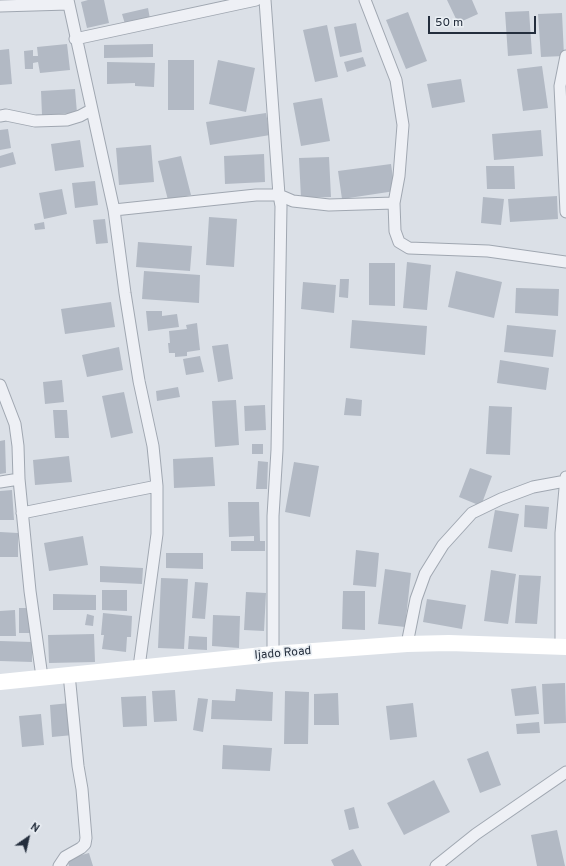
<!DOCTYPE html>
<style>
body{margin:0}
#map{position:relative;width:566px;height:866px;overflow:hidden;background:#dbe0e7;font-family:Overpass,sans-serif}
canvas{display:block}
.north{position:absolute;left:8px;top:818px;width:40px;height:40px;-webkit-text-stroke:3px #eaeff4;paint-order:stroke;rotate:34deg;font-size:11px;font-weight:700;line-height:16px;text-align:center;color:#242e3d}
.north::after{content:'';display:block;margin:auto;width:14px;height:18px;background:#242e3d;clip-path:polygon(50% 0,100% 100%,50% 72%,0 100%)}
.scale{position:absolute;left:428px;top:16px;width:108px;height:18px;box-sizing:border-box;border:2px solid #242e3d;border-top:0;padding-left:5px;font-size:12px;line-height:14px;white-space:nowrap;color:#242e3d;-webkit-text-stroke:3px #eaeff4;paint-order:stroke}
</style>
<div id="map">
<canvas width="566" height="866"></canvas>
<div class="north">N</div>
<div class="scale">50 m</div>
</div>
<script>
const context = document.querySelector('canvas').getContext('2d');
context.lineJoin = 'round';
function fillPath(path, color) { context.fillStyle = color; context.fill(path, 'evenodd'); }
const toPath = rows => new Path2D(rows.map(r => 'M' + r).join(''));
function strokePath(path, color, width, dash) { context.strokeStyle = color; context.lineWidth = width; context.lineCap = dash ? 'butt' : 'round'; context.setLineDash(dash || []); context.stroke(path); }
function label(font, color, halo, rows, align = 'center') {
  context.font = font + ' Overpass,sans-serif'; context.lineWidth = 3.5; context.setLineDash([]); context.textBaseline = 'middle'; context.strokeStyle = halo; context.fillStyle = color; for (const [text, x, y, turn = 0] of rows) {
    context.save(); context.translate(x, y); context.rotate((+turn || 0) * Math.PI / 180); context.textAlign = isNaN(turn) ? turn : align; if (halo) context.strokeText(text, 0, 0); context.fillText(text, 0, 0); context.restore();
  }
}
fillPath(toPath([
 [88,0,104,0,109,23,87,28,81,2],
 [447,0,472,0,478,14,458,23],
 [148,8,150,19,125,24,122,14],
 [529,11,532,54,508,56,505,12],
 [408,12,427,61,406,69,386,20],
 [562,13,564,56,541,57,538,14],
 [356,23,362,52,340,57,334,27],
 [327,25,338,77,315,82,303,30],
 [67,44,70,70,40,73,38,62,33,63,33,69,25,69,24,51,33,50,33,56,38,56,37,47],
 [153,44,153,57,104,58,104,45],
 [9,49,12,84,0,85,0,50],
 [363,57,366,66,347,72,344,62],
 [168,60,194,60,194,110,168,110],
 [218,60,255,68,246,112,209,104],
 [107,62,155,63,154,87,135,86,135,83,107,84],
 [542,66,548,108,523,111,517,69],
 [461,79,465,102,432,108,427,84],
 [75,89,77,113,42,115,41,91],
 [322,98,330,141,301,146,293,103],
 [266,113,270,135,210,145,206,122],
 [8,129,11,148,0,150,0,130],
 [541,130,543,156,494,160,492,134],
 [80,140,84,167,55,171,51,144],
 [151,145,154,182,119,185,116,148],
 [13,152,16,164,0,168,0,156],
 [264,154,265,182,225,184,224,156],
 [181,156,191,195,168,200,158,161],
 [329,157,331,197,301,198,299,158],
 [391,164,395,191,342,199,338,171],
 [486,166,514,166,515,189,487,189],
 [95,181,98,205,75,208,72,183],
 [62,189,67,214,44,219,39,193],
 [557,196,558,219,510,222,508,199],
 [483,197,504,199,501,225,481,223],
 [209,217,237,219,234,267,206,265],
 [105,219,108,243,96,244,93,220],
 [44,222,45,229,35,230,34,224],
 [138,242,192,246,190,271,136,267],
 [407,262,431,265,427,310,403,308],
 [369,263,395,263,395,306,369,305],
 [144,271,200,275,199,303,142,299],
 [456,271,502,282,494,318,448,307],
 [340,279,349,279,348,298,339,297],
 [303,282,336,285,334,313,301,309],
 [516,288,559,289,558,316,515,313],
 [111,302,115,327,65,334,61,309],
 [146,311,162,311,162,316,177,314,179,327,148,331],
 [352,320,427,326,425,355,350,348],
 [197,323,200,350,187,352,187,356,175,357,175,353,169,353,168,343,170,343,169,331,187,329,186,325],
 [507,325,556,330,553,357,504,352],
 [228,344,233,379,218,382,212,346],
 [119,347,123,370,87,377,82,355],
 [200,356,204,372,186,375,183,359],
 [500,360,549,368,546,390,497,383],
 [62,380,64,402,45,404,43,382],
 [178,387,180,397,157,401,156,391],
 [124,392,133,433,111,438,102,396],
 [346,398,362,400,361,416,344,415],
 [236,400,239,445,215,447,212,401],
 [265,405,266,430,245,431,244,406],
 [489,406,512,407,510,455,486,454],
 [53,410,67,410,69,438,55,438],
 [5,440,6,473,0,474,0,441],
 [252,444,263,444,263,454,252,454],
 [69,456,72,482,35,485,33,460],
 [213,457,215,486,174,488,173,459],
 [258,461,268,462,267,489,256,489],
 [294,462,319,466,310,517,285,512],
 [470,468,492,476,481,506,459,497],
 [12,490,14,520,0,520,0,491],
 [228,502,259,502,260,541,265,541,265,551,231,551,231,541,254,541,254,536,229,537],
 [525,505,549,507,547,529,524,527],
 [495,510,519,514,512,552,488,548],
 [0,532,18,533,18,557,0,557],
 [83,536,88,565,49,571,44,543],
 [356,550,379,553,376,587,353,585],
 [166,553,203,553,203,569,166,568],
 [100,566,143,568,142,584,100,582],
 [385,569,411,573,405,627,378,624],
 [491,570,516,574,508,624,484,621],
 [519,575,541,576,537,624,515,623],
 [161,578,188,579,184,649,158,648],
 [195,582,208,583,205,619,192,618],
 [102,590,127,590,127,611,102,610],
 [343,591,365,591,365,630,342,629],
 [246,592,266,593,264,631,244,630],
 [53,594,96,595,96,610,53,610],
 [427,599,466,605,462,629,423,622],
 [19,608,29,608,30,633,19,633],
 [15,610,16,636,0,636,0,611],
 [103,613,132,616,131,637,127,637,126,652,102,649,104,635,101,635],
 [87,614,94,616,93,626,85,625],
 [213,615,240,616,239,648,212,646],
 [94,634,95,662,49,663,48,635],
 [189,636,207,637,207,650,188,649],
 [0,641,32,642,32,662,0,661],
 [565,683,566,723,544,724,542,684],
 [536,686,539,714,515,716,511,689],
 [236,689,273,692,272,721,211,719,212,700,235,701],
 [175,690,177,721,154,722,152,691],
 [285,691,309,692,308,744,284,744],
 [338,693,339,725,314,725,314,694],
 [146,696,147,726,123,727,121,697],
 [198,698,208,699,203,732,193,730],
 [70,703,73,735,52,737,50,705],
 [413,703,417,737,390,740,386,706],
 [41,714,44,745,22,747,19,716],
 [539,722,540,733,517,734,516,724],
 [223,745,272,748,270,771,222,769],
 [488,751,501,785,480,793,467,759],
 [434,780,450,812,404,835,387,803],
 [354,807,359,828,349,830,344,810],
 [557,830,565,866,537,866,531,835],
 [353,849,362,866,334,866,331,860],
 [89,853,93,866,69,866,67,859]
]), '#b2b9c4');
const street = toPath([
 [68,0,114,210,125,293,139,381,153,446,157,486,157,534,139,667],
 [265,0,279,195,281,206,277,450,273,516,273,654],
 [365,0,396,80,403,125,399,176,394,203,395,231,399,242,409,248,488,251,566,262],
 [0,6,68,4],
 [75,39,256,0],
 [566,56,560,86,566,212],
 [0,116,6,115,35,121,67,120,80,116,91,110],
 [114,210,256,195,279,195,293,201,329,205,394,203],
 [0,385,15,424,18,446,19,479,30,591,42,677],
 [0,482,19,479],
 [22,513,157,486],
 [407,644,416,599,425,574,443,545,472,513,501,499,533,487,566,481],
 [561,647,561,533,566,477],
 [59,866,65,857,81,848,85,844,86,838,82,789,78,766,69,674],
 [436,866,476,834,566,772]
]);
strokePath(street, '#a0a7b1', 13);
strokePath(street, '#eef0f5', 11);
strokePath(toPath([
 [0,682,273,654,407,644,449,643,566,647]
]), '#fff', 16);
label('12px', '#242e3d', '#eaeff4', [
 ["Ijado Road",283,654,-5]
]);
</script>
